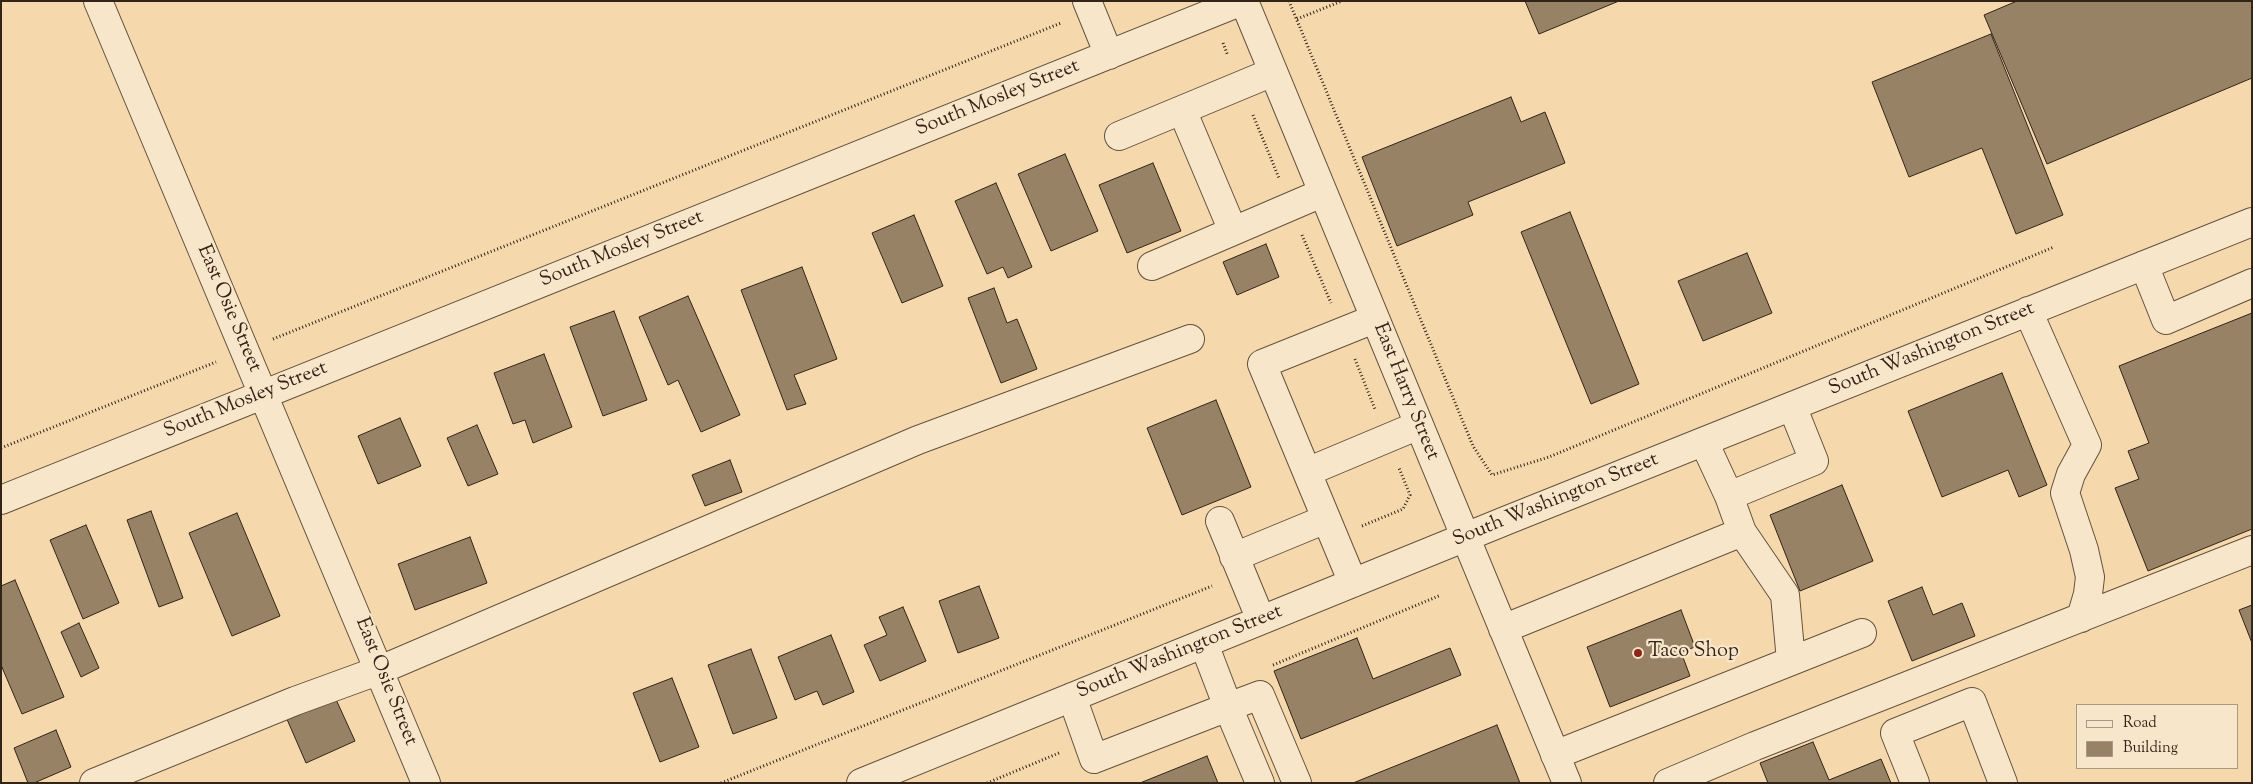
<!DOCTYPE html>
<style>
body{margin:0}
#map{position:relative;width:2253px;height:784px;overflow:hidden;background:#f5d9ad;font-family:"Sorts Mill Goudy",serif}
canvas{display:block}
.frame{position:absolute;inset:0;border:2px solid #332419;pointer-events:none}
.legend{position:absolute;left:2076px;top:704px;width:162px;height:65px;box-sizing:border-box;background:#f8e6ca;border:1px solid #a99883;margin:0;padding:6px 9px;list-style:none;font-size:15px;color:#332419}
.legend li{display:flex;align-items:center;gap:10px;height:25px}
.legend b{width:25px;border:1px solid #a99883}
</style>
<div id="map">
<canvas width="2253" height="784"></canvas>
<div class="frame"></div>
<ul class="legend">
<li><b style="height:6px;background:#f8e6ca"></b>Road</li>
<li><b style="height:14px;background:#988266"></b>Building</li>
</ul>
</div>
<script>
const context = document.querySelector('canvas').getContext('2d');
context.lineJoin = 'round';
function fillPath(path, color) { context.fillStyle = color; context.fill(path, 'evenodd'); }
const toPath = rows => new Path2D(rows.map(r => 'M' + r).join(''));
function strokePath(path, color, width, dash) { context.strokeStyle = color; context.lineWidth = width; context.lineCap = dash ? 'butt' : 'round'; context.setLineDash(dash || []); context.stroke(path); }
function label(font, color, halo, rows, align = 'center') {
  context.font = font + ' "Sorts Mill Goudy",serif'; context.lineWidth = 4.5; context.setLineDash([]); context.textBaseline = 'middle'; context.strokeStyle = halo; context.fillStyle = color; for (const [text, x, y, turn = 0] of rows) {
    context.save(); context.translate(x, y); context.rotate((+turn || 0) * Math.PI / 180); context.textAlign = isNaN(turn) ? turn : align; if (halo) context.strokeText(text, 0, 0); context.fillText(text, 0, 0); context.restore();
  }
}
const building = toPath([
 [1525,1,1619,1,1539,34,1525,1],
 [2017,1,2252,1,2252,78,2047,164,1984,15,2017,1],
 [1991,34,2063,215,2016,234,1982,148,1909,177,1872,82,1991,34],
 [1511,97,1521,122,1545,112,1565,163,1468,202,1473,215,1397,246,1362,157,1511,97],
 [1065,154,1098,231,1051,251,1018,174,1065,154],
 [1153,163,1181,231,1127,253,1099,185,1153,163],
 [996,183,1032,267,1008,278,1003,267,987,274,955,201,996,183],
 [1570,212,1639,384,1591,404,1521,232,1570,212],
 [914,215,943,286,902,303,872,233,914,215],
 [1266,244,1279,277,1237,295,1223,262,1266,244],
 [1747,253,1772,313,1703,341,1678,281,1747,253],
 [802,267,837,359,794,375,806,404,787,410,741,290,802,267],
 [994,288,1007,323,1017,319,1037,369,1001,383,968,298,994,288],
 [688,296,740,415,701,432,678,380,668,385,639,317,688,296],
 [614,311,647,400,603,416,570,327,614,311],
 [2252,313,2252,529,2148,571,2115,488,2139,479,2128,451,2149,443,2119,366,2252,313],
 [544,354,572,427,533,443,525,420,513,424,494,373,544,354],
 [2002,373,2047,485,2019,497,2008,470,1942,497,1908,411,2002,373],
 [1216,400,1251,487,1182,515,1147,428,1216,400],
 [400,418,421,466,378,484,358,436,400,418],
 [477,425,498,474,468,486,447,438,477,425],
 [730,460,742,492,705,506,692,475,730,460],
 [1842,485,1873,561,1800,591,1770,515,1842,485],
 [151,511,183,598,159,607,127,520,151,511],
 [237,513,280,616,232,636,189,533,237,513],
 [86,525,119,603,83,619,50,540,86,525],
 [470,537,487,583,415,610,398,564,470,537],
 [15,580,64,697,22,714,1,665,1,586,15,580],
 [979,586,999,638,958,653,939,601,979,586],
 [1922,587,1933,615,1962,603,1975,636,1912,661,1888,601,1922,587],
 [2252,605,2252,643,2239,610,2252,605],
 [903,607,926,661,880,681,864,645,887,635,879,617,903,607],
 [1681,610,1695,647,1681,652,1690,676,1610,707,1587,647,1681,610],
 [79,623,99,668,81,677,61,632,79,623],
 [831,635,854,692,823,705,817,691,795,700,778,657,831,635],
 [1357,638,1373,679,1450,648,1461,675,1301,739,1274,671,1357,638],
 [751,649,777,718,733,734,708,665,751,649],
 [672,678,699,747,660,762,633,693,672,678],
 [334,695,355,741,306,763,286,717,334,695],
 [1497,725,1520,783,1353,783,1497,725],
 [56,730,71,767,34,783,28,783,14,748,56,730],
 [1813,742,1829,780,1881,759,1891,783,1768,783,1760,763,1813,742],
 [1207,756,1218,783,1140,783,1207,756]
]);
fillPath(building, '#988266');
strokePath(building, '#332419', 1);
const minor = toPath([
 [98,1,426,783],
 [1087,1,1109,55],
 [1244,1,1567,783],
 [1182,110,1233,231],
 [1119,136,1273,72],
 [2144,265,2166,320,2252,283],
 [1152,266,1322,193],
 [2028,311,2087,445,2071,474,2065,493,2084,550,2090,577,2088,594,2081,618],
 [1704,442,1729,496,1814,461,1792,406],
 [1307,472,1419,425],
 [1,500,1242,1],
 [1220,521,1261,620],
 [1742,532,1785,595,1791,661],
 [1234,557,1326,519],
 [1353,583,1262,364,1374,319],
 [1503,629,1742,532,1729,496],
 [1204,644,1228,707,1260,695,1297,783],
 [1072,697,1094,759,1228,707,1260,783],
 [1555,755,1862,633],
 [94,783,295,701,380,670,918,440,1190,339],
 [861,783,1510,519,2252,222],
 [1668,783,1755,746,2252,550],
 [1915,783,1895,733,1972,702,2003,783]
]);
strokePath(minor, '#64513e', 30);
strokePath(toPath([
 [1289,1,1473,446,1492,475,1549,457,2054,247],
 [1297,19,1342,1],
 [1223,43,1228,56],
 [1253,115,1279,178],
 [1302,235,1331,303],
 [273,339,1061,23],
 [1355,359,1375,409],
 [1,448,216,362],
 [1362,526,1403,509,1410,495,1399,468],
 [1273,665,1441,595],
 [721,783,1212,586],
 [987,783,1059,753]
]), '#332419', 3, [1, 2.5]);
strokePath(minor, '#f8e6ca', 28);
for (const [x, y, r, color] of [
 [1638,653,5,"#8f2418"]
]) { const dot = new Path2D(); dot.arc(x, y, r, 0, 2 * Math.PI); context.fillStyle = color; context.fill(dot); strokePath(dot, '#f8e6ca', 2); }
label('20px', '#332419', '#f8e6ca', [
 ["South Mosley Street",998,99,-22],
 ["South Mosley Street",622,250,-22],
 ["East Osie Street",228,309,67],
 ["South Washington Street",1932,350,-22],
 ["East Harry Street",1405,392,68],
 ["South Mosley Street",246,401,-22],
 ["South Washington Street",1556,501,-22],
 ["South Washington Street",1180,653,-22],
 ["East Osie Street",385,682,68]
]);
label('20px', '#332419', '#f8e6ca', [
 ["Taco Shop",1648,653]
], 'left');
</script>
